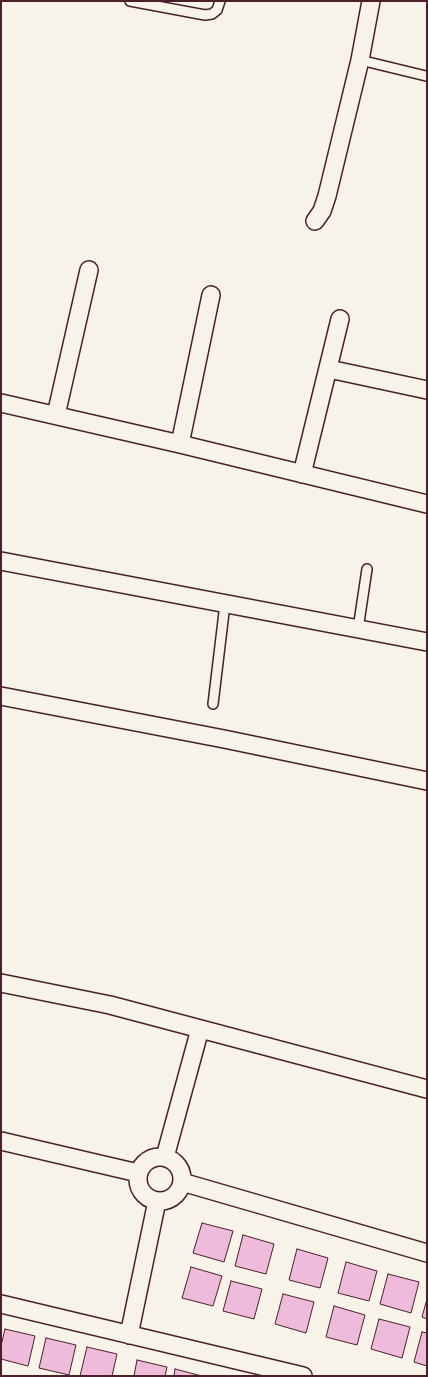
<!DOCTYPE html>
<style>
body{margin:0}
#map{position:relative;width:428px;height:1377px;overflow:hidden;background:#f7f3e8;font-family:Kalam,sans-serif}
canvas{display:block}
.frame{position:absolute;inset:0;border:2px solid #4a1f2b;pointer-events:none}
</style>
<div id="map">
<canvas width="428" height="1377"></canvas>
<div class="frame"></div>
</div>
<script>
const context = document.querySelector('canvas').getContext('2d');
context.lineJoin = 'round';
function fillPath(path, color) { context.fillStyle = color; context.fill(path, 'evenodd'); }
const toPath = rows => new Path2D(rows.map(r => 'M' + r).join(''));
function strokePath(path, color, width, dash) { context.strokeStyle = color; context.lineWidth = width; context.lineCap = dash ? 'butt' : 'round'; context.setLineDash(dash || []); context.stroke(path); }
const building = toPath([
 [202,1223,233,1231,224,1262,193,1253,202,1223],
 [243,1235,274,1244,266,1274,235,1266,243,1235],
 [297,1249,328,1258,320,1288,289,1280,297,1249],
 [346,1262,377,1271,369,1301,338,1293,346,1262],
 [191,1267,222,1276,213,1306,182,1298,191,1267],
 [388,1274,419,1282,411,1313,380,1304,388,1274],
 [231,1281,262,1289,254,1319,223,1311,231,1281],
 [283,1294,314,1302,306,1333,275,1324,283,1294],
 [427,1299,427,1319,422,1317,427,1299],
 [334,1306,365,1315,357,1345,326,1337,334,1306],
 [379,1319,410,1327,402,1358,371,1349,379,1319],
 [5,1329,35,1336,28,1366,1,1359,1,1346,5,1329],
 [422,1332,427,1333,427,1366,414,1362,422,1332],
 [46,1338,76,1345,69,1375,39,1368,46,1338],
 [87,1347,117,1354,112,1376,80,1376,87,1347],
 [137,1360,167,1367,165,1376,134,1376,137,1360],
 [175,1369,202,1376,174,1376,175,1369]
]);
fillPath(building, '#eebcda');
strokePath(building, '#4a1f2b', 1);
const lane = toPath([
 [130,1,205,15,212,14,217,10,220,1],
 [360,60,426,76],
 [358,629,367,569],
 [213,704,225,604]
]);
const street = toPath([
 [315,221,322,211,327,196,360,60,371,1],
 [329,369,427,390],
 [1,403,180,444,427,504],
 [56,415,89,270],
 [180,444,211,295],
 [302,474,340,319],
 [1,561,427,642],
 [1,696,224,739,427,781],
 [1,983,110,1005,427,1089],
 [1,1141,138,1173],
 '138 1179a22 22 0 1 1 44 0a22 22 0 1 1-44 0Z',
 [165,1157,200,1029],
 [182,1182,427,1253],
 [1,1304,303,1376],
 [129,1335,157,1201]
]);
strokePath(lane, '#4a1f2b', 12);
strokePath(street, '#4a1f2b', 20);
strokePath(lane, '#f7f3e8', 9);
strokePath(street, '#f7f3e8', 17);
</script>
